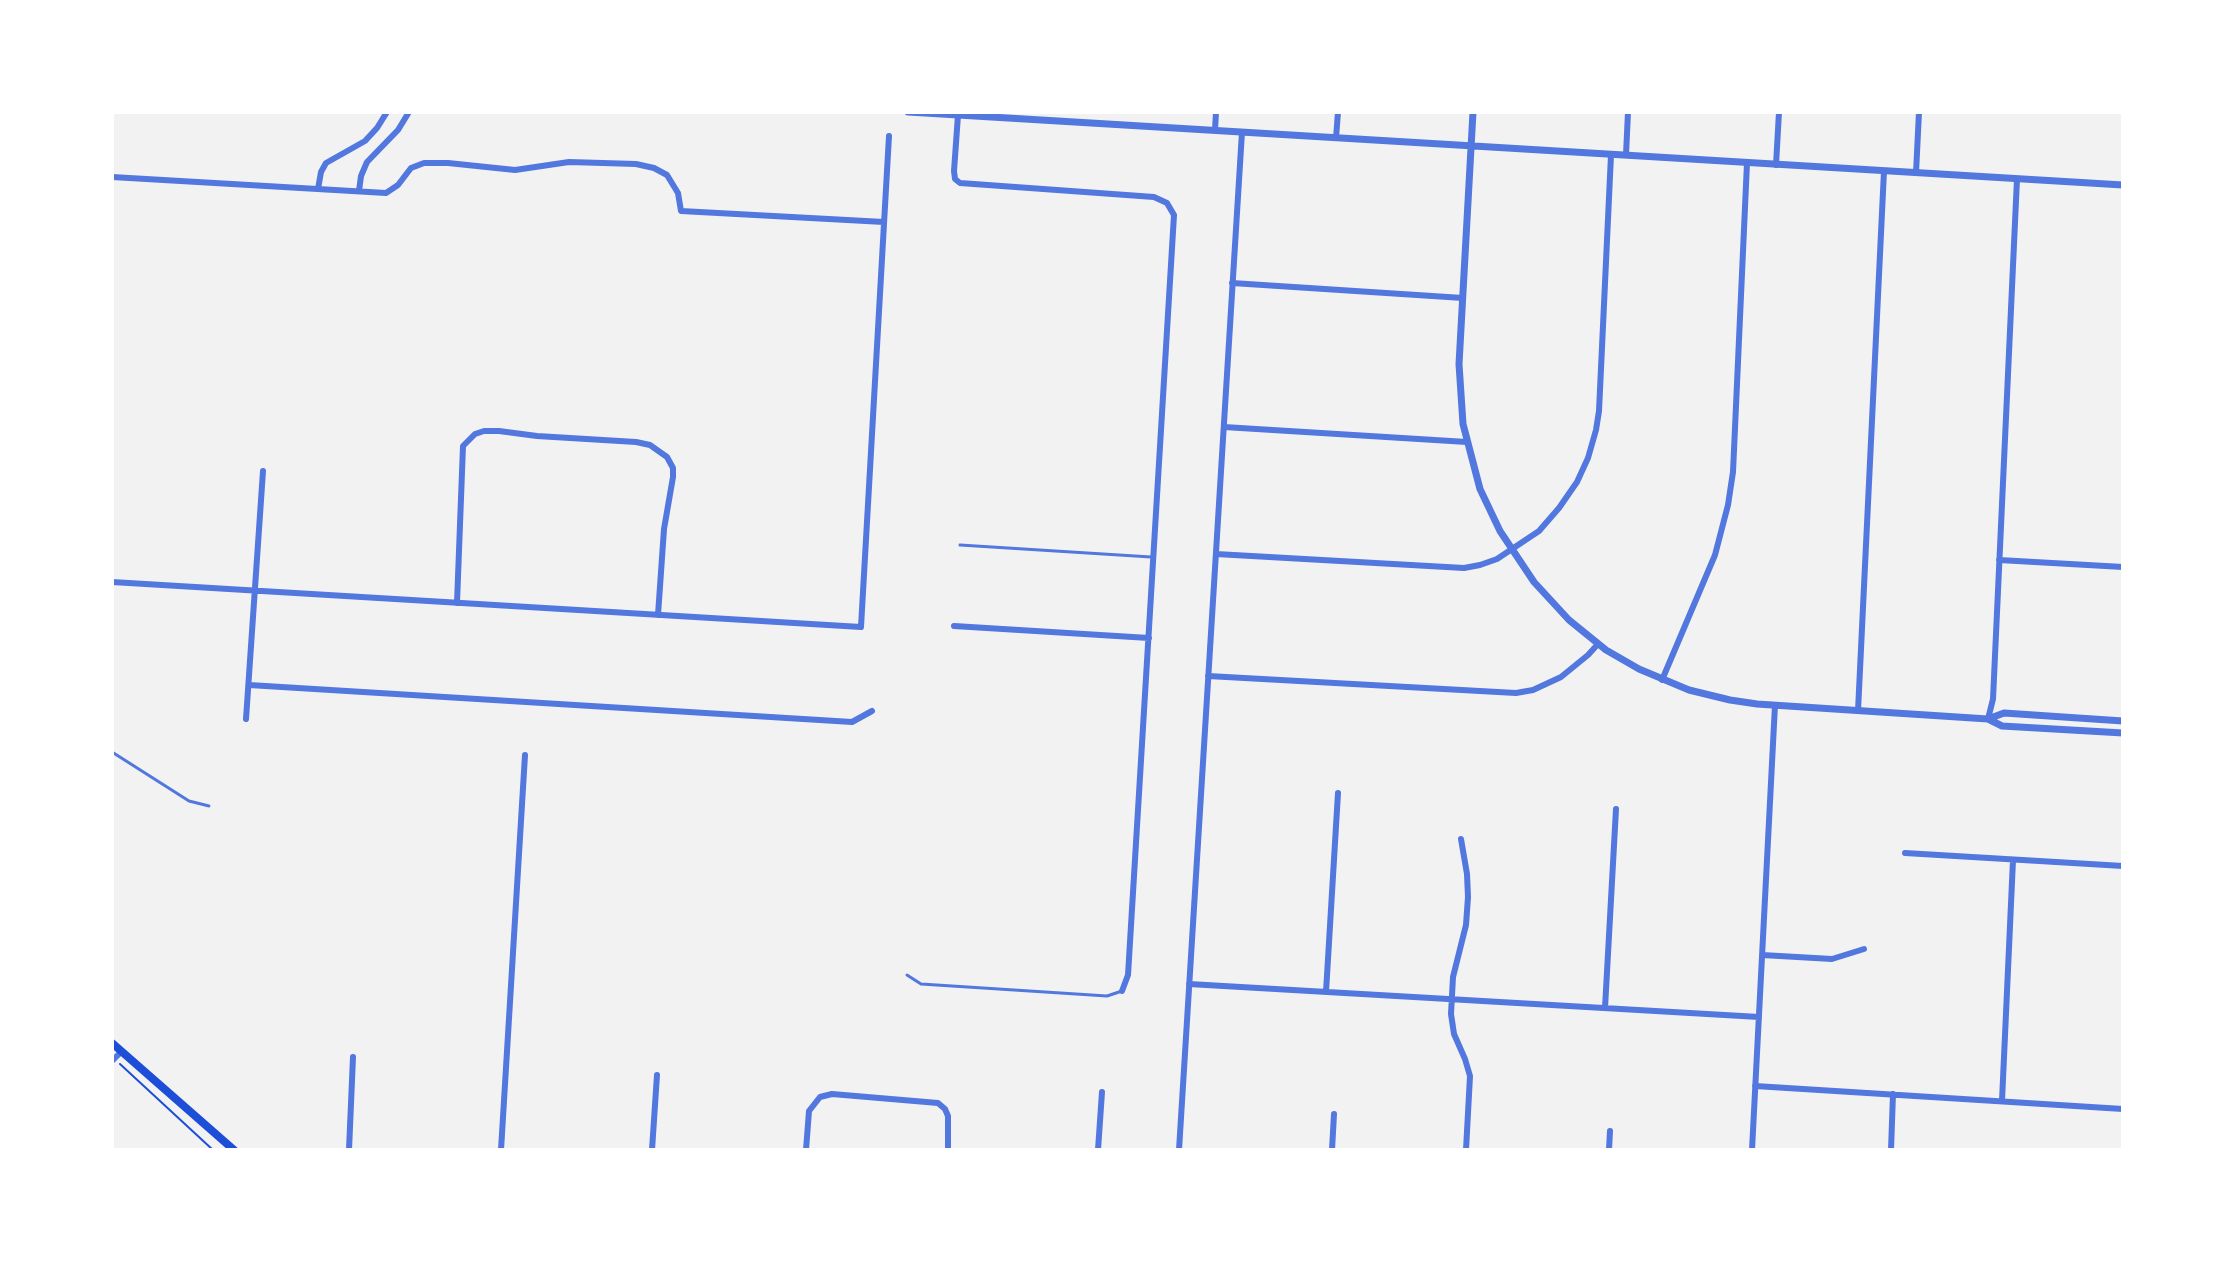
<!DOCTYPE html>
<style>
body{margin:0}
#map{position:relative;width:2235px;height:1262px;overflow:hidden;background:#f2f2f2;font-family:"Varela Round",sans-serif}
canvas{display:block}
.frame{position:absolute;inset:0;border:114px solid #fff;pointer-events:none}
</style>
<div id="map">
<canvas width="2235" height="1262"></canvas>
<div class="frame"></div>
</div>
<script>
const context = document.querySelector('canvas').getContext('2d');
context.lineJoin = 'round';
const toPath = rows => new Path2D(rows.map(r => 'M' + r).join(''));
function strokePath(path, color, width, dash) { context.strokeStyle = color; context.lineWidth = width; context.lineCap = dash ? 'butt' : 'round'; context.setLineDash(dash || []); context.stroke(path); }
strokePath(toPath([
 [120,1064,213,1150]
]), '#1d4ed8', 2);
strokePath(toPath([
 [960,545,1151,557],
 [112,752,189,801,209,806],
 [907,975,921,984,1107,996,1122,991]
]), '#5277de', 3);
strokePath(toPath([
 [958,115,954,171,955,179,960,183,1154,197,1167,203,1174,215,1128,975,1122,991],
 [1215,130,1216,112],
 [1336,138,1338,112],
 [1626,155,1628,112],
 [1776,165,1779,112],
 [1916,173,1919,112],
 [112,177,386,193,398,185,411,168,424,163,448,163,515,170,569,162,636,164,654,168,667,175,678,193,681,211,884,222],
 [318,189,321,172,326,163,365,141,377,128,387,112],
 [359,191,361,176,367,162,398,130,409,112],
 [1232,283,1463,298],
 [1224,427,1467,442],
 [1216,554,1464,568,1480,565,1497,559,1539,531,1559,508,1577,482,1588,458,1596,430,1599,411,1611,155],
 [1999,560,2123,567],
 [112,582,861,627,889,136],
 [457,603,463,446,475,434,484,431,499,431,537,436,636,442,650,445,667,457,673,468,673,477,664,529,658,615],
 [954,626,1149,638],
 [1208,676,1516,693,1533,690,1561,677,1588,655,1598,644],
 [1662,680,1715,555,1728,505,1733,472,1747,163],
 [249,685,852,722,872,711],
 [1858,711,1884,171],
 [246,719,263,471],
 [1988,719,1993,699,2017,179],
 [1461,839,1467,874,1468,897,1466,925,1453,977,1451,1014,1454,1034,1465,1059,1470,1076,1466,1150],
 [1905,853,2123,866],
 [1762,955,1832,959,1864,949],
 [1189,984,1759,1017],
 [1326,992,1338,793],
 [1605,1008,1616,809],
 [112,1061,122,1051],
 [1755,1086,2123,1109],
 [2002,1101,2013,860],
 [349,1150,353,1057],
 [501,1150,525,755],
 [652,1150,657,1075],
 [806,1150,809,1111,820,1097,832,1094,938,1103,945,1109,948,1116,948,1150],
 [1098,1150,1102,1092],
 [1179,1150,1242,132],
 [1332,1150,1334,1114],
 [1609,1150,1610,1131],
 [1752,1150,1775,705],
 [1891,1150,1893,1094]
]), '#5277de', 6);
strokePath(toPath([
 [908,112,2123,185],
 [1473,112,1459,364,1463,424,1480,489,1500,531,1534,582,1569,620,1606,650,1639,669,1689,690,1730,700,1757,704,1988,719,2004,713,2123,721],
 [1988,719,2002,726,2123,733]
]), '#5277de', 7);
strokePath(toPath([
 [112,1043,234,1150]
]), '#1d4ed8', 8);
</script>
